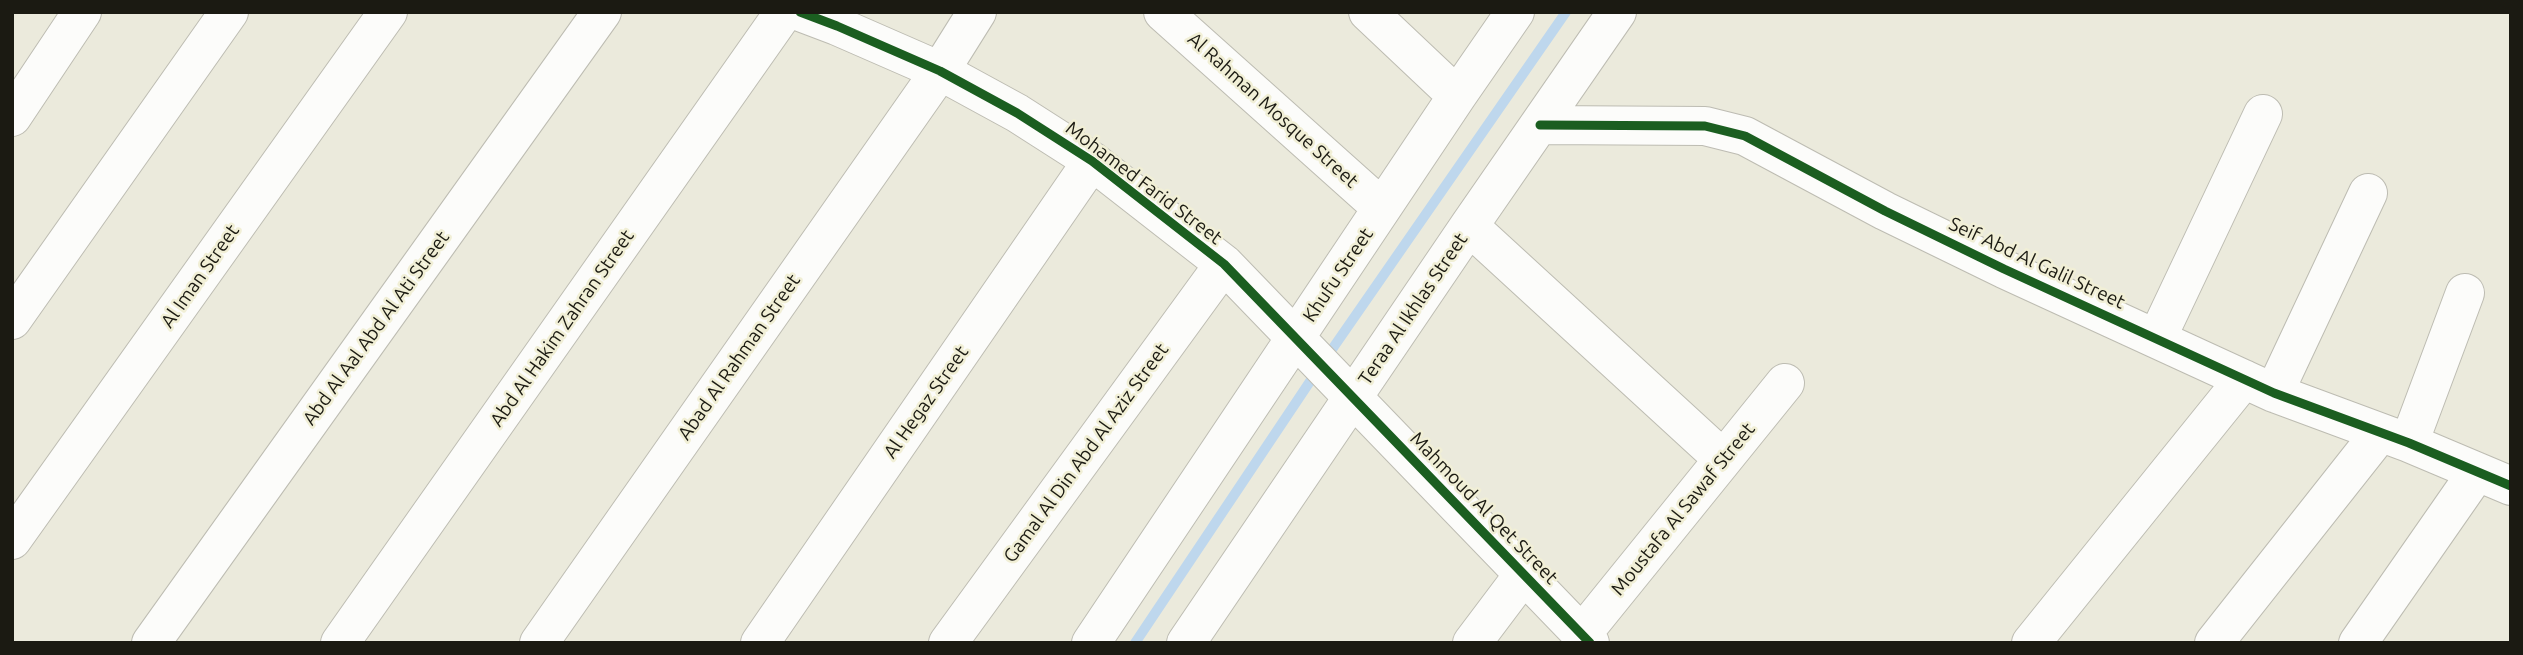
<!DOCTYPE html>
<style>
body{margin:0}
#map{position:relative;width:2523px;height:655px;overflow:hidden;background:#ebeadc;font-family:Ubuntu,sans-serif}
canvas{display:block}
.frame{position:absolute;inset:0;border:14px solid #1b1a12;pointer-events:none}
</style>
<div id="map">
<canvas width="2523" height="655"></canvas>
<div class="frame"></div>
</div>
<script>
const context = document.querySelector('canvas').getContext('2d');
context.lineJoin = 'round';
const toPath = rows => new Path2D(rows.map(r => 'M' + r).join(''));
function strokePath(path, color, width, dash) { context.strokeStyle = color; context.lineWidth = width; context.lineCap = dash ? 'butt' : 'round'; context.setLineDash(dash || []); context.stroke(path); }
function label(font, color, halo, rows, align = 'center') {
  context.font = font + ' Ubuntu,sans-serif'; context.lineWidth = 5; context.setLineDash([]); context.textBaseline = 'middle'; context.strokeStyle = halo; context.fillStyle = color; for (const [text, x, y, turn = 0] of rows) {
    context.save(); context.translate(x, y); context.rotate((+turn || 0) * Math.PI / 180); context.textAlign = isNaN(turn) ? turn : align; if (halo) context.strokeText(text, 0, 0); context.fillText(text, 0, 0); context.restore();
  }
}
strokePath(toPath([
 [1326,358,1566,12],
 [1135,643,1317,371]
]), '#bed7ed', 10);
const minor = toPath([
 [800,12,837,26,940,71,1017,113,1092,161,1224,264,1590,643],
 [1163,12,1382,208],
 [1368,12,1457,96],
 [12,117,82,12],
 [1540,125,1705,126,1745,136,1885,211,2004,269,2274,393,2409,443,2511,486],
 [1469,226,1723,459],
 [12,320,229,12],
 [2157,338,2263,114],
 [2274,393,2368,193],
 [2409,443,2465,293],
 [12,540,388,12],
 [1582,634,1785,383],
 [151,643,602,12],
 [340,643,784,12],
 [539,643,940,71,977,12],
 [760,643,1092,161],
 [948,643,1224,264],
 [1091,643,1457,96,1515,12],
 [1186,643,1469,226,1617,12],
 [1472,643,1524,574],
 [2031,643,2244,379],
 [2214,643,2380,433],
 [2358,643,2477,472]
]);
strokePath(minor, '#bdbcb2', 40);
strokePath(minor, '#fcfcfa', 38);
strokePath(toPath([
 [800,12,837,26,940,71,1017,113,1092,161,1224,264,1590,643],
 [1540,125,1705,126,1745,136,1885,211,2004,269,2274,393,2409,443,2511,486]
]), '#1b5e20', 9);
label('19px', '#1b1a12', '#f1efd6', [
 ["Al Rahman Mosque Street",1273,110,42],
 ["Mohamed Farid Street",1144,183,37],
 ["Seif Abd Al Galil Street",2037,263,25],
 ["Khufu Street",1338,275,-56],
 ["Al Iman Street",200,276,-55],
 ["Teraa Al Ikhlas Street",1413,309,-56],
 ["Abd Al Aal Abd Al Ati Street",376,328,-54],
 ["Abd Al Hakim Zahran Street",562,328,-55],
 ["Abad Al Rahman Street",739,357,-55],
 ["Al Hegaz Street",926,402,-55],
 ["Gamal Al Din Abd Al Aziz Street",1086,453,-54],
 ["Mahmoud Al Qet Street",1484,508,46],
 ["Moustafa Al Sawaf Street",1683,509,-51]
]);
</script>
